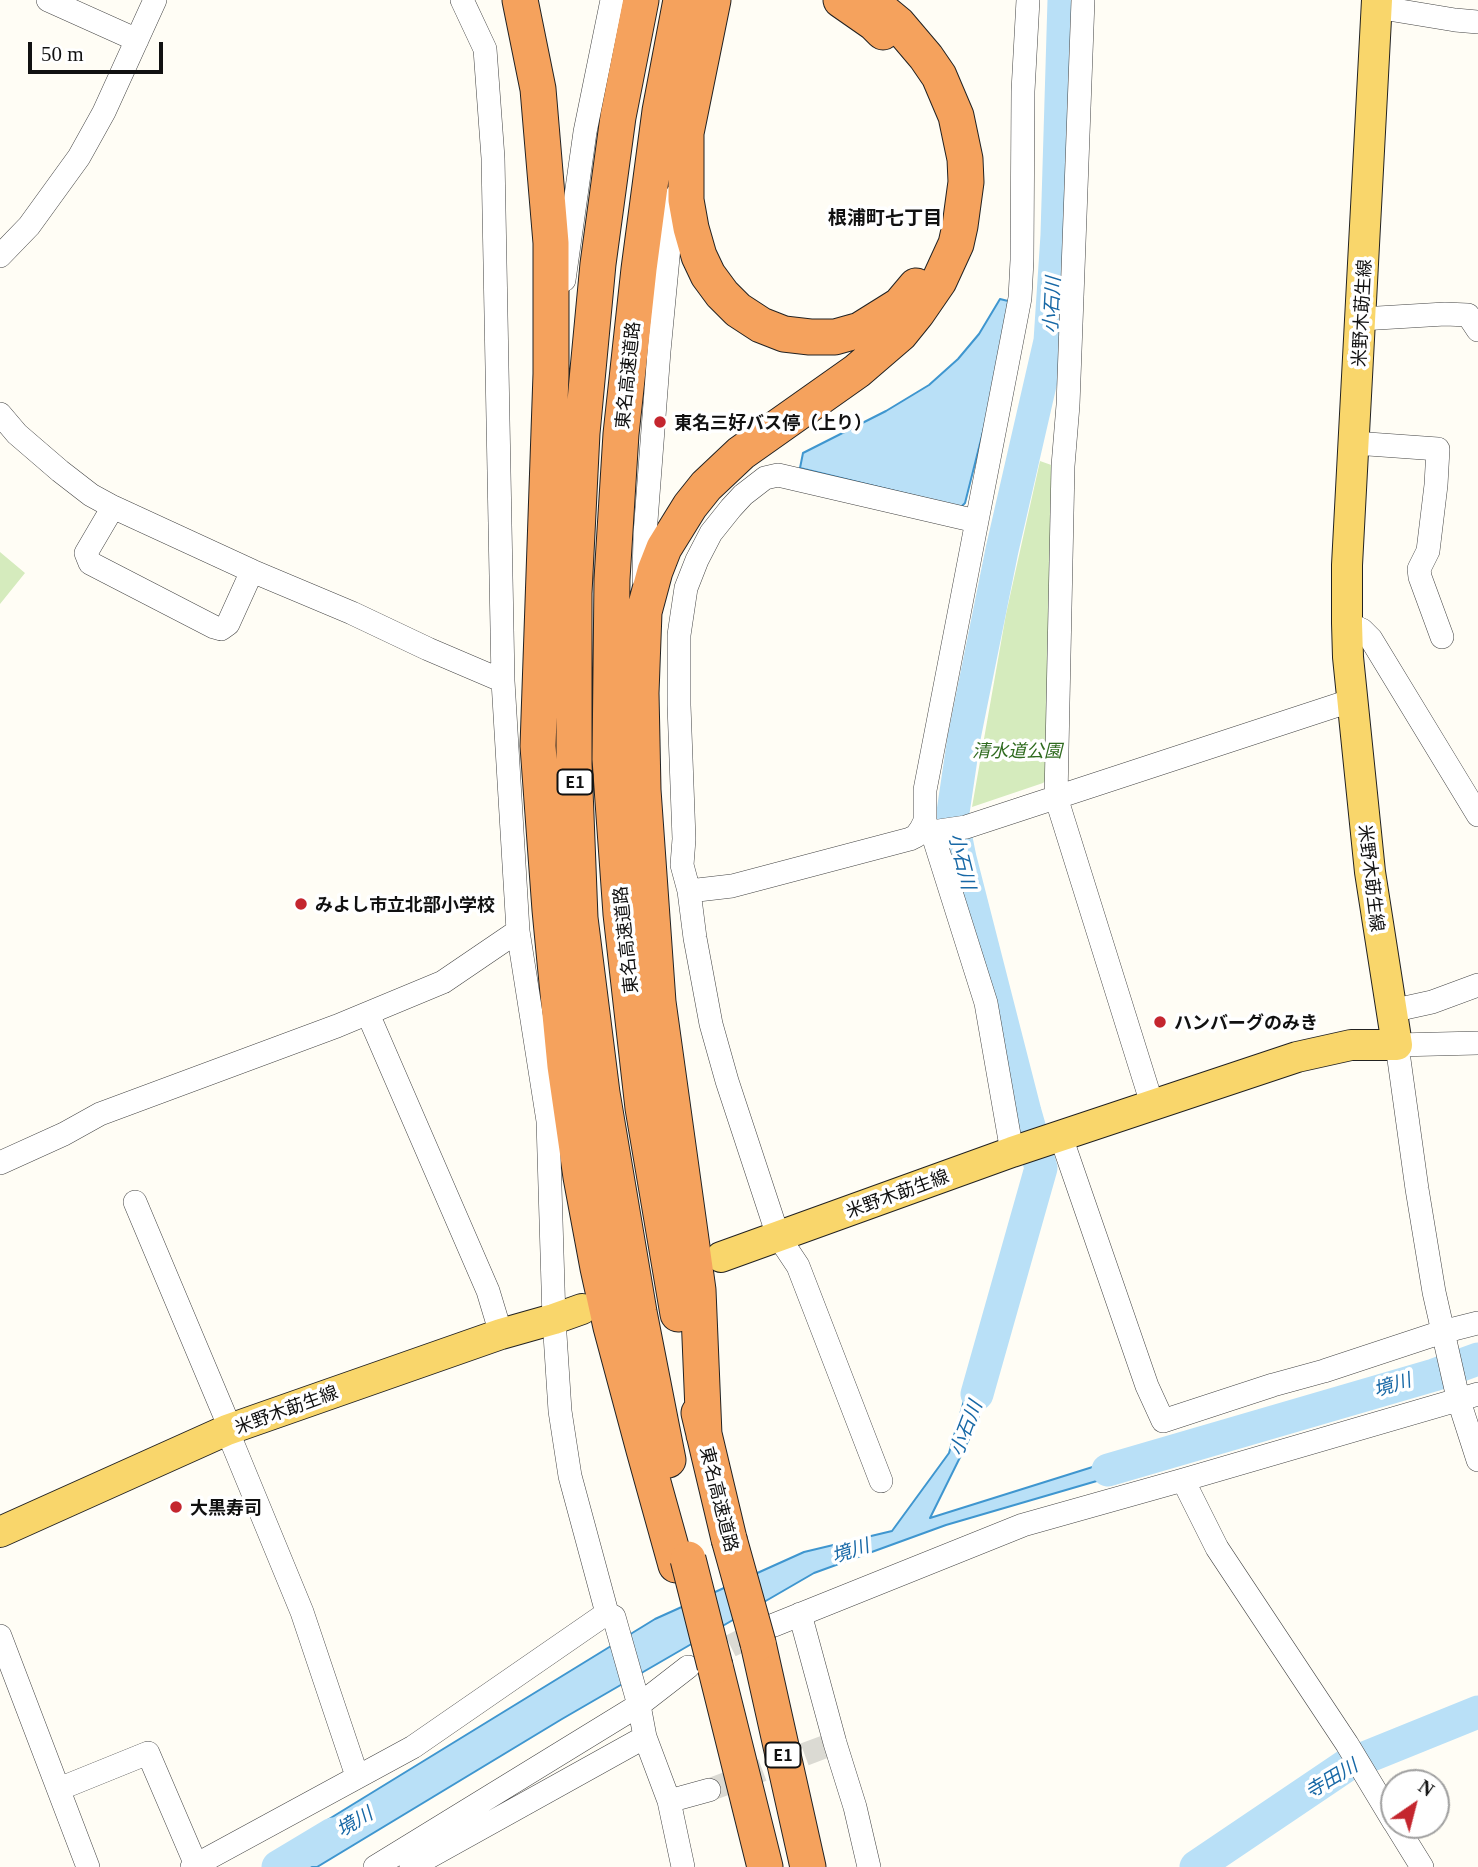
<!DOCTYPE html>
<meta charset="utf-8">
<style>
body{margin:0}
#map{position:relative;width:1478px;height:1867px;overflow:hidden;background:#fffdf5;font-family:Georgia,serif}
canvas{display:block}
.north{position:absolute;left:1380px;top:1769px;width:70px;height:70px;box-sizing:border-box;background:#fff;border:2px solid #a0a0a0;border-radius:50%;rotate:35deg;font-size:19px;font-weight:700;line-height:28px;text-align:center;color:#111}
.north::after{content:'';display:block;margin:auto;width:24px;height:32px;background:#c4262e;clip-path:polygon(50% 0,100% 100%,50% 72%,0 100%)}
.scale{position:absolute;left:28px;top:42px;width:135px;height:32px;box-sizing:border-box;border:4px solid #111;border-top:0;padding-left:9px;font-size:21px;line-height:24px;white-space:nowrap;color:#111;-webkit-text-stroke:5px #fff;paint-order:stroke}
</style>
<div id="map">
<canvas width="1478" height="1867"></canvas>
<div class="north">N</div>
<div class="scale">50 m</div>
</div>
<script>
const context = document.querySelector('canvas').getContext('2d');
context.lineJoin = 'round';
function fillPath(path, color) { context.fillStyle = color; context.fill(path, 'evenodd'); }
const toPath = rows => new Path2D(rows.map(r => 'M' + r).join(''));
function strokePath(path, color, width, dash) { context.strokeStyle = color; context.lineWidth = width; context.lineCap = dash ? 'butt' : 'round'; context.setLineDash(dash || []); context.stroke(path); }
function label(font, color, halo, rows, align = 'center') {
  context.font = font + ' Georgia,"Noto Sans JP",serif'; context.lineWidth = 7; context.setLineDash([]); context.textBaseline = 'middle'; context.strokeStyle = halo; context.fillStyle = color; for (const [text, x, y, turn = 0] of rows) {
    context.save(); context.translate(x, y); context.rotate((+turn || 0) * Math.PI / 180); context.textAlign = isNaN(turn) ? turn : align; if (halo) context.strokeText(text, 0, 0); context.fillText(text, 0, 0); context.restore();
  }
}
fillPath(toPath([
 [1040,461,1057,467,1052,774,1043,783,972,807,1006,614],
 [0,552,25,573,0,604]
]), '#d5ebbd');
const water = toPath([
 [1000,299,1008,301,1006,331,993,392,965,503,961,507,800,468,803,453,886,411,929,385,958,359,979,334,1000,299],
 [979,1348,999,1352,976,1425,930,1518,1150,1449,1155,1464,946,1525,814,1573,562,1719,317,1867,304,1867,285,1846,655,1619,804,1552,892,1531,949,1453,979,1348]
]);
fillPath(water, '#b9e0f7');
strokePath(water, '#3f96cf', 2);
strokePath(toPath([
 [977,1394,1041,1168,1025,1112,960,858,952,819,964,738,1002,550,1050,341,1057,235,1064,0],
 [1108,1470,1434,1375,1478,1359],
 [278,1867,333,1834],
 [1196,1867,1347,1765,1478,1712]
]), '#b9e0f7', 33);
strokePath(toPath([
 [700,1661,767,1628],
 [709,1790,835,1743]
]), '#dbdad3', 23, [23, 11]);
const minor = toPath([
 [48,0,137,40],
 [462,0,485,49,493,158,503,681,518,931,548,1121,554,1319,560,1411,570,1476,607,1613,614,1617,639,1705,645,1737,669,1801,683,1867],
 [1083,0,1068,405,1063,466,1056,797,1152,1104],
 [1376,7,1455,20,1478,22],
 [0,256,29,226,79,157,104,112,155,0],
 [564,280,585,132,612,0],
 [1361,319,1445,314,1468,315,1478,330],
 [0,414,17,434,60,471,91,495,113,507,252,571,352,613,428,649,503,681],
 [1354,443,1438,449,1436,485,1428,551,1419,569,1420,577,1442,637],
 [113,507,86,553,90,563,214,627,221,629,228,624,252,571],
 [644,579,645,534,659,351,669,247,677,195],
 [1347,623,1362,630,1371,639,1478,815],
 [921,829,932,832,966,827,1353,700],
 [932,832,986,1003,1012,1152],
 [689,891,732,886,910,839,916,836,921,829,925,821,925,790,1020,298,1022,260,1023,91,1028,0],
 [1391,1011,1432,1002,1478,985],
 [368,1014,488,1291,501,1334],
 [1478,1043,1397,1045,1417,1189,1434,1292,1458,1398,1478,1460],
 [1061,1137,1147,1386,1163,1421,1273,1385,1324,1371,1442,1332,1478,1323],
 [0,1163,64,1134,100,1114,337,1026,443,982,518,931],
 [135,1202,225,1416,227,1430,302,1612,357,1776],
 [1183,1480,1217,1548,1347,1744,1394,1822],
 [881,1481,798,1266,778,1236,727,1081,711,1024,695,938,689,891,682,865,684,839,679,705,679,635,686,588,697,560,711,533,731,508,743,495,765,478,778,475,976,521],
 [800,1614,835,1743,855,1807,869,1867],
 [774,1625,1023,1525,1183,1480,1478,1394],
 [0,1636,88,1867],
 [59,1789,148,1753,196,1865],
 [669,1801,709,1790],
 [1396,1825,1422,1867],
 [192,1867,413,1747,607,1613],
 [375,1867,639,1705,688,1667],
 [411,1867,645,1737]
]);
const major = toPath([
 [721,1257,1012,1152,1297,1057,1351,1045,1397,1045,1370,872,1348,657,1347,623,1347,565,1377,0],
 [0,1532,227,1430,501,1334,554,1319,582,1309]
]);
const highway = toPath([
 [520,0,538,89,551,243,551,374,538,746,550,910,565,1066,581,1177,598,1268,611,1327,644,1450,676,1565],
 [641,0,618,117,598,264,582,433,574,593,574,764,580,918,602,1093,639,1312,668,1460],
 [713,0,686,133,686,200,691,228,699,256,708,275,722,294,738,310,761,325,784,334,810,337,835,337,860,330,900,305,916,286],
 [841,0,874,23,883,32],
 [678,1314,643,1108,621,914,610,759,612,579,621,434,639,269,660,111,681,0],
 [699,1413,729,1539],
 [704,1435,698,1290,658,1002,643,790,641,693,644,612,655,571,664,548,690,506,706,486,741,453,857,371,900,334,917,313,939,281,956,244,960,226,966,182,965,159,956,116,939,76,926,57,898,24,869,0],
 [758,1643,808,1867],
 [715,1666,765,1867]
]);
strokePath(minor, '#444', 24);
strokePath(major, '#222', 32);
strokePath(highway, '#222', 37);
strokePath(minor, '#fff', 23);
strokePath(major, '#f9d66b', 30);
strokePath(highway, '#f5a25d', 35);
const highwayBridge = toPath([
 [729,1539,758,1643],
 [688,1559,715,1666]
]);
strokePath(highwayBridge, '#222', 37, []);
strokePath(highwayBridge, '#f5a25d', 35);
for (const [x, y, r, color] of [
 [660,422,7,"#c4262e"],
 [301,904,7,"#c4262e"],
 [1160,1022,7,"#c4262e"],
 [176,1507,7,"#c4262e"]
]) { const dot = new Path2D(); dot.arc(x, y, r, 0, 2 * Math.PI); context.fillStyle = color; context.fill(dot); strokePath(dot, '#fff', 2.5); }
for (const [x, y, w] of [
 [575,782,35],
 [783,1755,35]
]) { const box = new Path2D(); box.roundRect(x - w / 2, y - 12.5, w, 25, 5); context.fillStyle = '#fff'; context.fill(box); strokePath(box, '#111', 2); }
label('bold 16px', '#111', null, [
 ["E1",575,782],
 ["E1",783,1755]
]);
label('18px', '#111', '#fff', [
 ["米野木莇生線",1361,313,-87],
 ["東名高速道路",627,375,-84],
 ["米野木莇生線",1372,878,83],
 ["東名高速道路",625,940,-96],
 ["米野木莇生線",897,1193,-20],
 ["米野木莇生線",286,1409,-20],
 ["東名高速道路",720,1499,76]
]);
label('bold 18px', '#111', '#fff', [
 ["東名三好バス停（上り）",674,422],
 ["みよし市立北部小学校",315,904],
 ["ハンバーグのみき",1174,1022],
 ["大黒寿司",190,1507]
], 'left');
label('italic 18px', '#2f6b1f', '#fff', [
 ["清水道公園",1017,750]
]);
label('bold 19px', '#111', '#fff', [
 ["根浦町七丁目",885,217]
]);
label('italic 19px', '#1768a6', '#fff', [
 ["小石川",1051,305,-87],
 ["小石川",963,861,76],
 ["境川",1392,1384,-17],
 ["小石川",965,1428,-69],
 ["境川",850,1550,-18],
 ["寺田川",1331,1778,-31],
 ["境川",354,1821,-31]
]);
</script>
